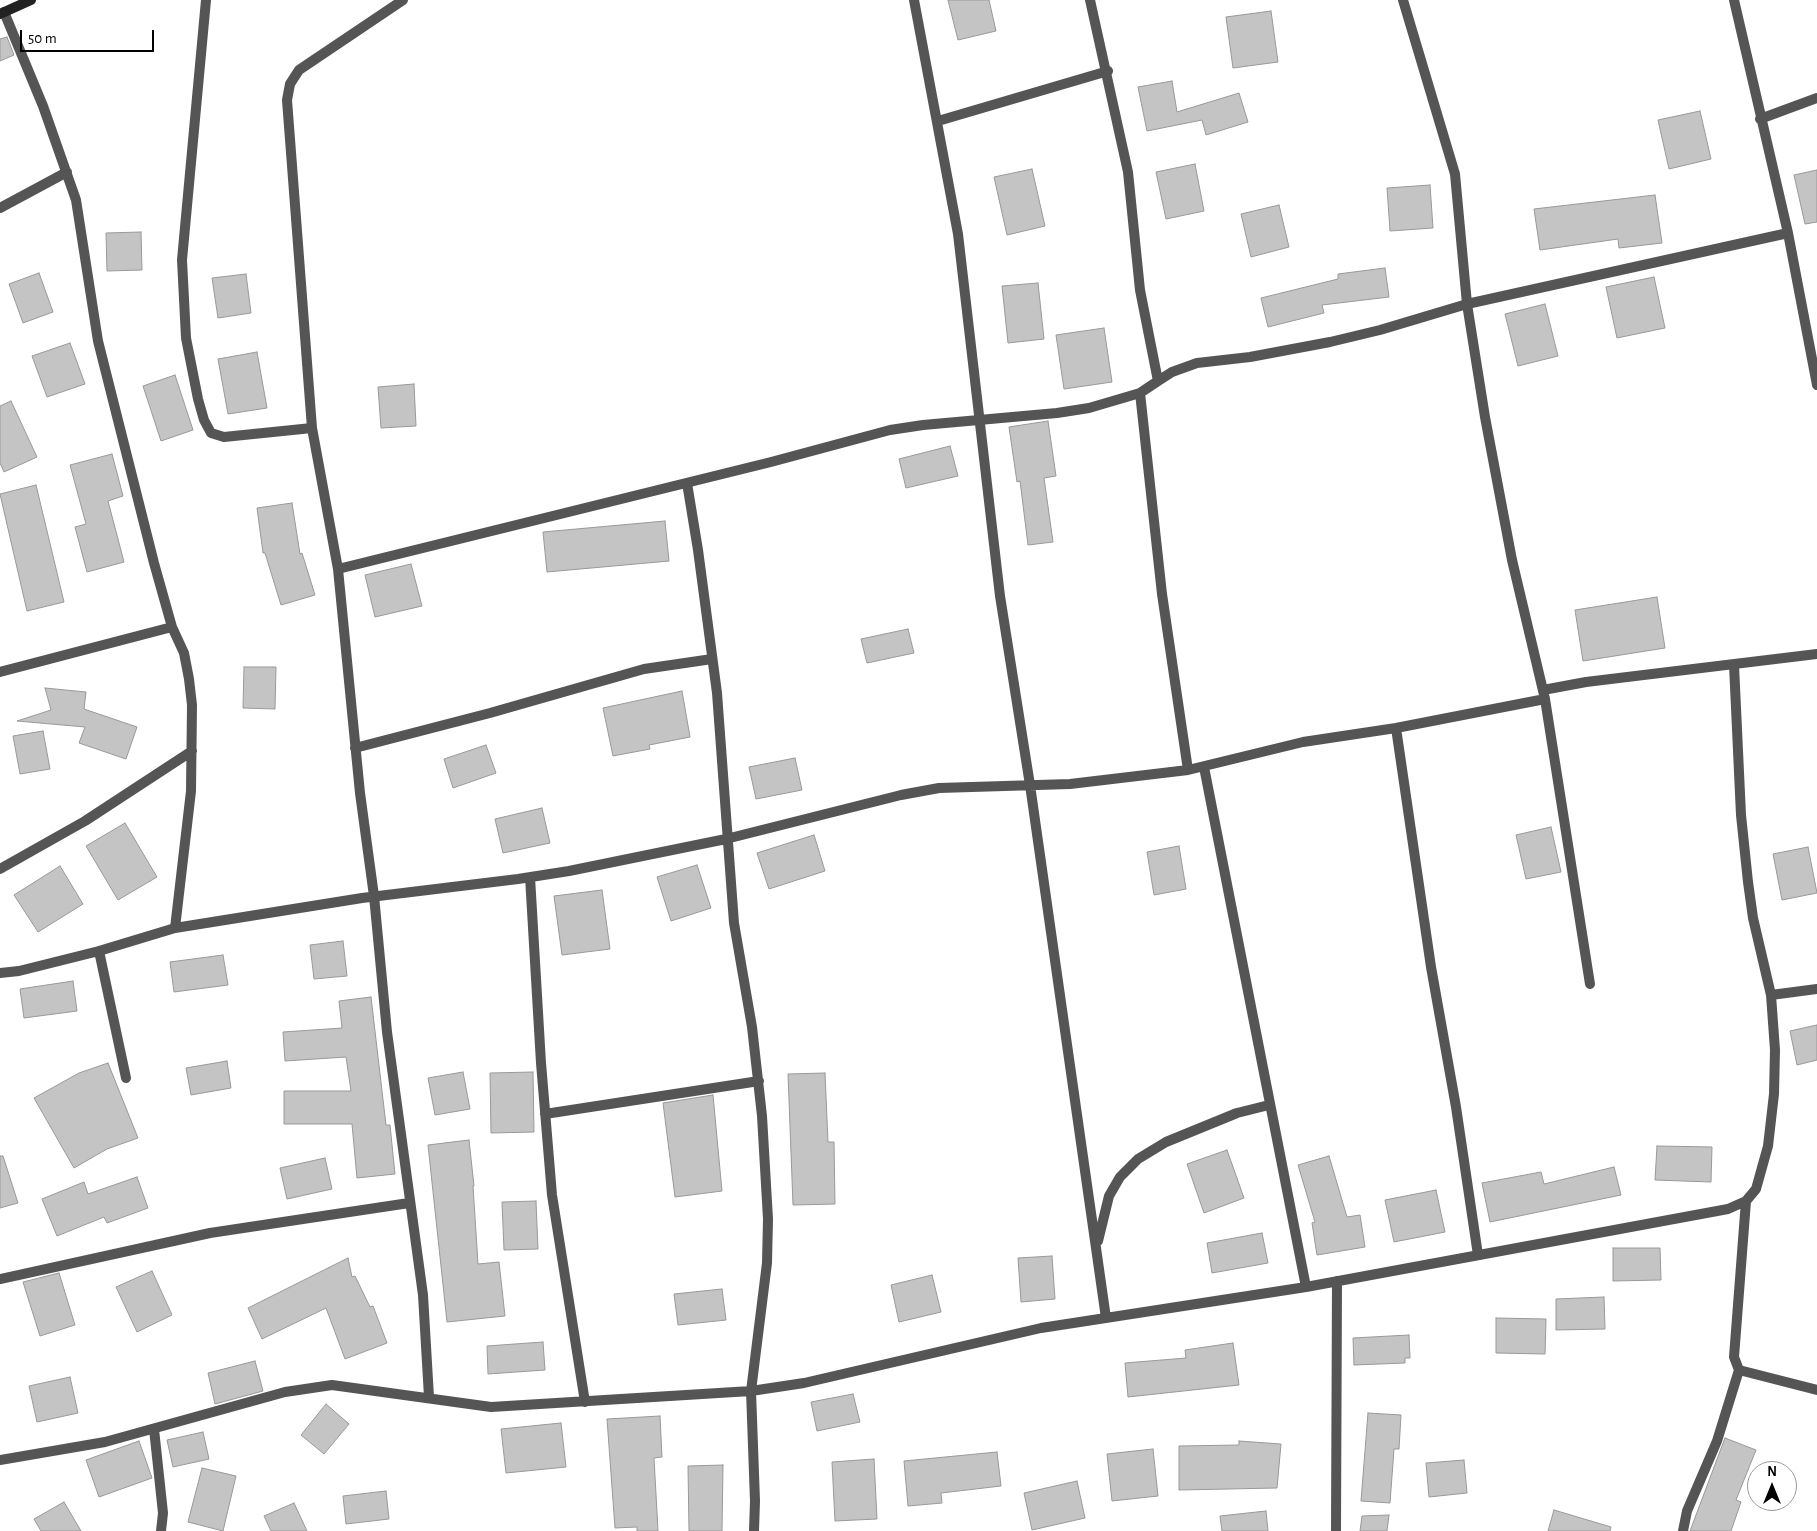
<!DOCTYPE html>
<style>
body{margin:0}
#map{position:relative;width:1817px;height:1531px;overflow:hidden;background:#fff;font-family:"Alegreya Sans",sans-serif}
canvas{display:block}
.north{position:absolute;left:1747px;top:1461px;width:50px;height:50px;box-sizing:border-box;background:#fff;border:1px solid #999;border-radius:50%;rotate:0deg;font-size:14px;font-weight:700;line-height:20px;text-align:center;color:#000}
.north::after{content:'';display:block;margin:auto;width:18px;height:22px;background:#000;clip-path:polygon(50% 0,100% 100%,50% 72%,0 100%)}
.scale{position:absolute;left:20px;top:30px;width:134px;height:22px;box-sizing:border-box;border:2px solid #000;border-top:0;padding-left:6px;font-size:15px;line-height:18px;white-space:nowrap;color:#000;-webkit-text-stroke:4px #fff;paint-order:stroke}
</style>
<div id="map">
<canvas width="1817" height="1531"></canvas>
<div class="north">N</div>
<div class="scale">50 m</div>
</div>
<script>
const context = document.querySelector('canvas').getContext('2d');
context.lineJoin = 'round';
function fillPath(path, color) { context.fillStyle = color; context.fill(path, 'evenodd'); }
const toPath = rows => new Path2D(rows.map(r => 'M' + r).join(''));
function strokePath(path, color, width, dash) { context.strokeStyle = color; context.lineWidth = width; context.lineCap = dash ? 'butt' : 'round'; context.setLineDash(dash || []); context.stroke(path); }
const building = toPath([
 [948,0,989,0,996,31,958,40,948,0],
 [1271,11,1278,62,1233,68,1226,17,1271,11],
 [7,37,14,55,0,61,0,39,7,37],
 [1172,81,1177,112,1239,93,1248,122,1206,135,1202,120,1147,131,1138,87,1172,81],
 [1700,111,1711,159,1669,169,1658,120,1700,111],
 [1195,164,1204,211,1166,219,1156,172,1195,164],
 [1032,169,1045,226,1007,235,994,177,1032,169],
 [1817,170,1817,222,1805,224,1794,175,1817,170],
 [1430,185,1433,228,1390,231,1387,188,1430,185],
 [1655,195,1662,243,1619,248,1618,239,1540,250,1534,209,1655,195],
 [1279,205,1289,247,1251,257,1241,214,1279,205],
 [141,232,142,270,107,271,106,233,141,232],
 [1385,268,1389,297,1322,305,1324,313,1268,327,1261,298,1338,279,1338,274,1385,268],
 [39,273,53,312,23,323,9,284,39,273],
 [246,274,251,313,218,318,212,278,246,274],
 [1654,277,1665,328,1617,338,1606,287,1654,277],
 [1038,283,1044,339,1008,343,1002,286,1038,283],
 [1545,304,1558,356,1518,366,1505,314,1545,304],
 [1104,328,1112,382,1064,389,1056,335,1104,328],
 [70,343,85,384,47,397,32,356,70,343],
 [257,352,267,408,228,414,218,359,257,352],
 [175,375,193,430,161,441,143,386,175,375],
 [414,384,416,426,381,428,378,387,414,384],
 [11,401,37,457,4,472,0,463,0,406,11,401],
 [1048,421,1056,476,1044,478,1053,542,1028,545,1020,481,1017,482,1009,427,1048,421],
 [950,446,958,476,906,488,899,459,950,446],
 [112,454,123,496,108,501,124,562,87,572,75,527,86,524,70,465,112,454],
 [36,485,64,602,27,611,0,494,36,485],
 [292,503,300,554,302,553,315,595,281,605,265,553,263,553,257,508,292,503],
 [665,521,669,561,547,572,543,532,665,521],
 [411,564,422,606,375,617,365,575,411,564],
 [1657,597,1665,648,1583,661,1575,610,1657,597],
 [908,629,914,653,867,663,861,639,908,629],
 [244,667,276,667,275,709,243,708,244,667],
 [45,688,86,692,84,709,137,727,126,759,79,743,85,727,17,721,51,710,45,688],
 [682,691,690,737,649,745,650,749,613,756,603,708,682,691],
 [43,731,50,769,20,774,13,736,43,731],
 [486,745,496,773,453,788,444,759,486,745],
 [795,758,802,790,756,799,749,767,795,758],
 [542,808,550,843,503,853,495,819,542,808],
 [125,823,157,877,118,900,86,846,125,823],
 [1551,827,1561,872,1526,879,1516,835,1551,827],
 [814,835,825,871,769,889,757,853,814,835],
 [1179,846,1186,889,1154,895,1147,852,1179,846],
 [1808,847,1817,893,1782,900,1773,854,1808,847],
 [697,865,711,908,671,921,657,877,697,865],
 [60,866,83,904,38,932,14,895,60,866],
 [602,890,610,949,562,955,554,896,602,890],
 [343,941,347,976,314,979,310,945,343,941],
 [223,955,228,985,174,992,170,962,223,955],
 [73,981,77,1011,24,1018,20,989,73,981],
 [371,997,386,1125,390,1125,395,1174,357,1178,352,1124,284,1124,284,1091,351,1091,346,1057,285,1061,283,1032,342,1028,339,1001,371,997],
 [1817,1025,1817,1060,1797,1065,1790,1031,1817,1025],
 [227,1061,231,1088,191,1095,186,1068,227,1061],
 [108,1063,138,1138,107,1149,74,1168,34,1098,79,1073,108,1063],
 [463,1072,470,1109,435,1115,428,1078,463,1072],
 [533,1072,534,1132,491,1133,490,1073,533,1072],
 [825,1073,828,1142,834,1142,835,1204,793,1205,788,1074,825,1073],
 [713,1095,722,1191,675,1197,663,1103,713,1095],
 [469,1140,474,1186,473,1186,478,1264,499,1262,505,1316,447,1322,428,1145,469,1140],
 [1657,1146,1712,1147,1711,1182,1655,1180,1657,1146],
 [1227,1150,1244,1198,1204,1213,1187,1164,1227,1150],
 [0,1156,3,1156,18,1203,0,1208,0,1156],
 [1329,1156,1347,1217,1360,1215,1365,1247,1317,1255,1312,1223,1315,1222,1298,1165,1329,1156],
 [325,1158,332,1189,287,1199,280,1168,325,1158],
 [1614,1167,1621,1195,1490,1222,1482,1183,1541,1172,1544,1184,1614,1167],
 [137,1177,148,1208,107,1223,104,1217,57,1236,42,1199,84,1182,88,1194,137,1177],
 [1436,1190,1445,1232,1394,1242,1385,1200,1436,1190],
 [536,1201,538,1249,504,1250,502,1202,536,1201],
 [1262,1233,1268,1263,1212,1273,1207,1243,1262,1233],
 [1613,1248,1660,1248,1661,1280,1613,1281,1613,1248],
 [1052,1256,1055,1299,1021,1302,1018,1258,1052,1256],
 [348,1258,352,1277,355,1276,370,1307,373,1306,387,1343,345,1359,326,1308,262,1339,248,1308,348,1258],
 [152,1271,172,1315,137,1332,116,1287,152,1271],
 [59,1273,75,1325,40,1336,23,1282,59,1273],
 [932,1275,941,1312,899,1322,891,1285,932,1275],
 [722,1289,726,1320,678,1325,674,1294,722,1289],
 [1604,1297,1605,1329,1556,1330,1556,1299,1604,1297],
 [1496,1318,1546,1319,1545,1354,1496,1353,1496,1318],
 [1409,1335,1410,1358,1405,1358,1405,1363,1354,1365,1353,1338,1409,1335],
 [543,1342,545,1370,488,1374,487,1346,543,1342],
 [1233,1343,1239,1385,1128,1397,1125,1363,1186,1358,1185,1350,1233,1343],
 [255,1361,263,1391,215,1404,208,1373,255,1361],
 [70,1377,78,1413,37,1422,29,1386,70,1377],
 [853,1394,860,1422,817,1431,811,1402,853,1394],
 [326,1404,349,1424,324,1454,301,1435,326,1404],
 [1368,1413,1401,1415,1399,1449,1394,1449,1390,1503,1361,1501,1368,1413],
 [660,1416,662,1457,654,1458,658,1531,637,1531,637,1527,615,1528,607,1419,660,1416],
 [561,1423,566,1467,506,1473,501,1429,561,1423],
 [203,1432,209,1459,173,1467,167,1440,203,1432],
 [1725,1438,1756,1450,1736,1500,1741,1502,1731,1531,1690,1531,1725,1438],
 [139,1441,152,1478,99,1497,86,1460,139,1441],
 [1239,1441,1281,1444,1277,1488,1179,1490,1179,1446,1239,1445,1239,1441],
 [1153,1449,1158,1496,1112,1501,1107,1454,1153,1449],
 [997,1452,1001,1486,941,1493,942,1503,908,1506,904,1461,997,1452],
 [874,1459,877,1519,835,1521,832,1462,874,1459],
 [1464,1460,1467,1493,1429,1497,1426,1463,1464,1460],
 [723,1465,722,1531,689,1531,688,1466,723,1465],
 [202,1468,236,1476,223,1531,188,1522,202,1468],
 [1077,1481,1085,1518,1032,1530,1024,1493,1077,1481],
 [386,1491,389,1519,346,1524,343,1496,386,1491],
 [64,1502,81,1531,41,1531,34,1519,64,1502],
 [294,1503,307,1531,271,1531,264,1516,294,1503],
 [1554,1510,1611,1527,1610,1531,1548,1531,1554,1510],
 [1266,1511,1268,1531,1222,1531,1220,1516,1266,1511],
 [1389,1515,1387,1531,1360,1531,1362,1516,1389,1515]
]);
fillPath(building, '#c4c4c4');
strokePath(building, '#999', 1);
strokePath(toPath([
 [206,0,182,260,186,338,198,399,204,420,211,433,224,437,312,428],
 [403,0,299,70,290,84,287,100,312,428,338,569,771,462,890,430,923,425,1057,413,1089,408,1140,393],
 [914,0,958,234,1000,596,1030,785,1106,1318],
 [1090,0,1128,172,1140,290,1158,381,1140,393,1162,594,1188,770],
 [1403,0,1455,174,1467,304,1485,417,1512,560,1545,699,1590,984],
 [1734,0,1788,233,1817,385],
 [4,12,43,106,76,200,98,341,154,563,172,627,184,653,189,679,192,705,191,791,175,928],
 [1760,119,1817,98],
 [938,121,1108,71],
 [0,208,67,172],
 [1158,381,1172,372,1197,363,1250,357,1330,342,1380,330,1467,304,1788,233],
 [687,483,698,550,717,693,734,923,752,1027,762,1116,768,1219,767,1263,751,1391,755,1501,754,1531],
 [338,569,360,793,374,896,387,1032,423,1295,429,1397],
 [0,672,172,627],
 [1543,690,1586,682,1817,654],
 [1396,728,1431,967,1456,1107,1478,1255],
 [355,748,490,713,644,669,712,659],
 [1204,767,1306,1287],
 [0,869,85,821,192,751],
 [530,877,541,1063,552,1195,585,1402],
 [99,951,126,1078],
 [0,973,19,971,99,951,175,928,362,898,518,879,569,871,726,839,901,795,939,788,1070,784,1188,770,1303,742,1396,728,1545,699],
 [1771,995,1817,989],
 [545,1114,759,1081],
 [1098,1241,1109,1196,1120,1177,1138,1159,1166,1142,1237,1113,1269,1105],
 [0,1279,210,1233,409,1203],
 [1739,1370,1817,1390],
 [154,1429,163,1513,161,1531],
 [0,1460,105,1442,285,1392,332,1385,491,1407,751,1391,804,1383,1041,1328,1306,1287,1728,1209,1746,1201,1756,1189,1768,1146,1774,1094,1775,1050,1771,995,1753,918,1748,882,1741,815,1734,665],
 [1336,1531,1337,1281],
 [1683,1531,1687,1511,1717,1441,1739,1370,1734,1357,1746,1201]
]), '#555', 10);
strokePath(toPath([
 [0,14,31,0]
]), '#222', 10);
</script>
